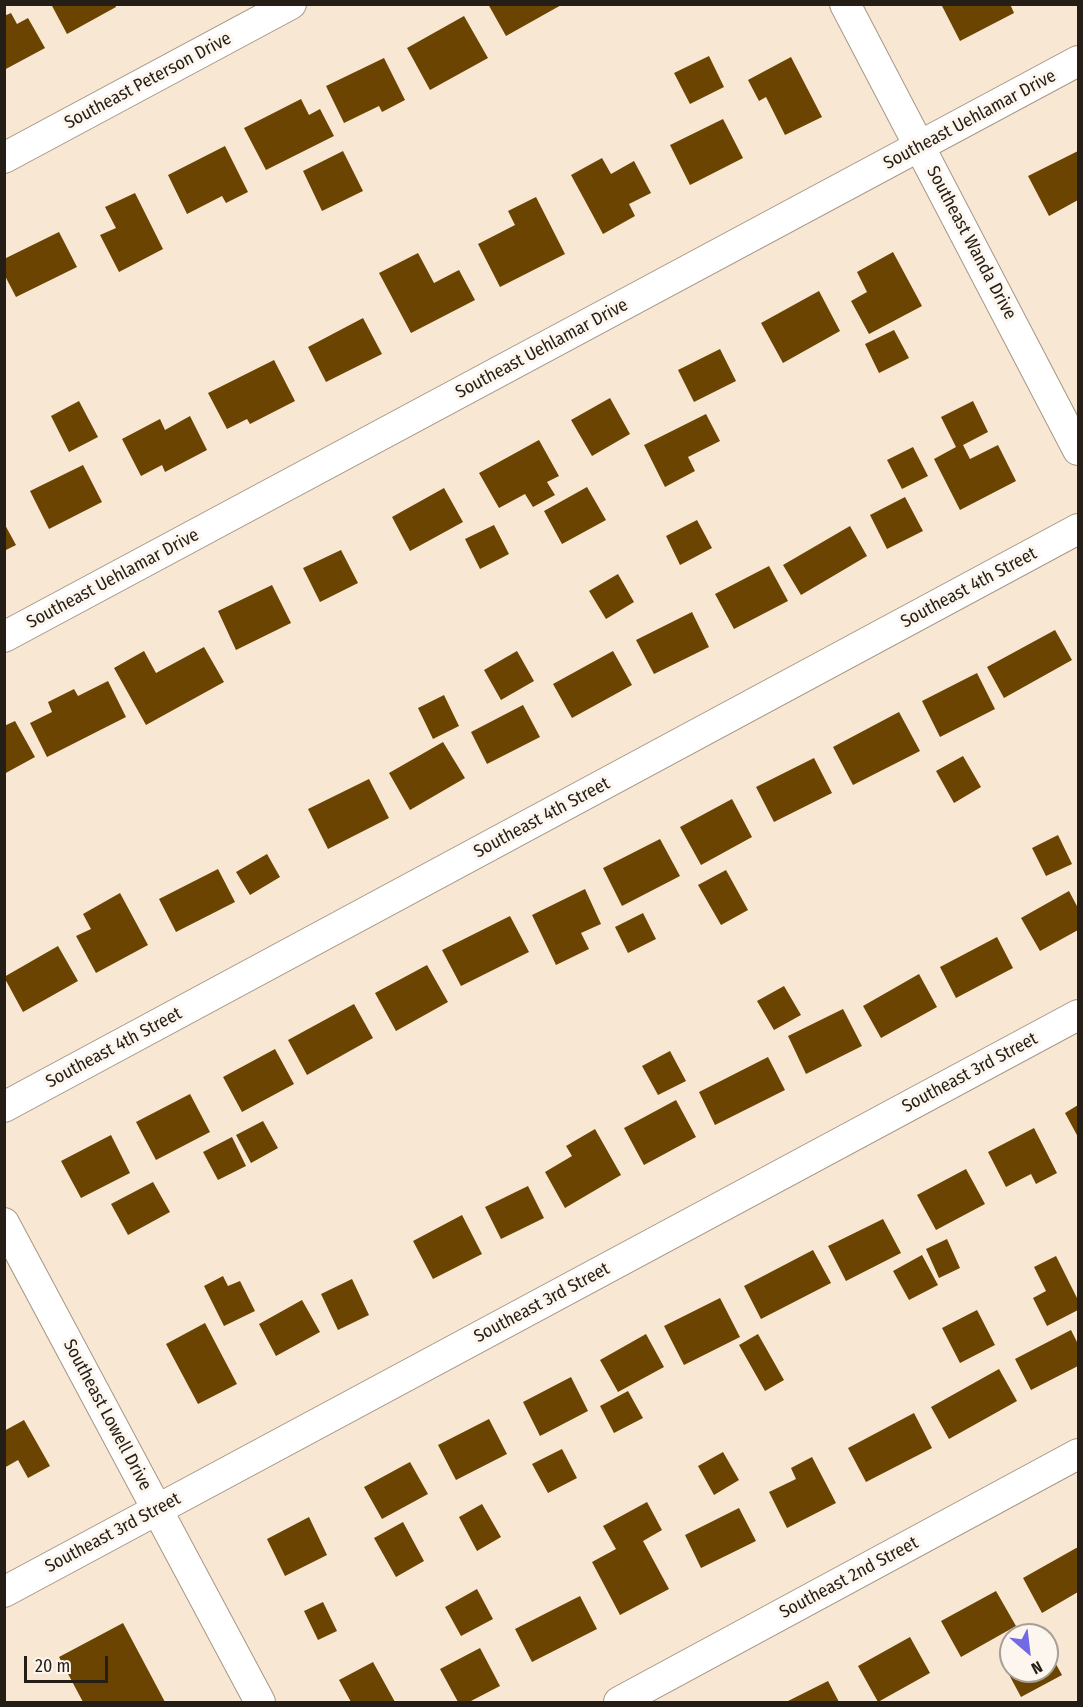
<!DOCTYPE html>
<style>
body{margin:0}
#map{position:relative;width:1083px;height:1707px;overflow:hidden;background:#f8e7d3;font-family:"Fira Sans Condensed",sans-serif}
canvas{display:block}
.frame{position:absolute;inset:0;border:6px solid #241e16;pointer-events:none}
.north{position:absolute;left:999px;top:1623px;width:60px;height:60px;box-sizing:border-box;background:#fdf6ee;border:2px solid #a6a098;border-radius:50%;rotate:152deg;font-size:16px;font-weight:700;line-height:24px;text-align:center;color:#241e16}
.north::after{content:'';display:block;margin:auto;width:21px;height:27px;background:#716ae4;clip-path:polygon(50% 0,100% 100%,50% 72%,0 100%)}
.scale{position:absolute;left:24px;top:1656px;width:84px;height:27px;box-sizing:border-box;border:3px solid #241e16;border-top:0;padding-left:8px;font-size:18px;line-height:21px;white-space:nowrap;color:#241e16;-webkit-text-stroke:4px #fdf6ee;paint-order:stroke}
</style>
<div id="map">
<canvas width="1083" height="1707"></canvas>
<div class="frame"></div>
<div class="north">N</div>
<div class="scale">20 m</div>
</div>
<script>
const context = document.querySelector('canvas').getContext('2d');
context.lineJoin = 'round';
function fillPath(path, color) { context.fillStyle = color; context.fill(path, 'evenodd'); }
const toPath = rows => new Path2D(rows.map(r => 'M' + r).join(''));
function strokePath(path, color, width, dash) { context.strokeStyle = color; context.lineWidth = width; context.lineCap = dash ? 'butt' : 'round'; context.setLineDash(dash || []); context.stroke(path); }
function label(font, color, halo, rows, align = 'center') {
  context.font = font + ' "Fira Sans Condensed",sans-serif'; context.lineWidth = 6; context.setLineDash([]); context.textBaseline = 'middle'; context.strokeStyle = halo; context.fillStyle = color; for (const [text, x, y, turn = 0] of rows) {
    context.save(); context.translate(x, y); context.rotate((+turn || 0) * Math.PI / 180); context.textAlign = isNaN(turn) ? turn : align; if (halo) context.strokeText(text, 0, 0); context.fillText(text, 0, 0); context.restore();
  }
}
fillPath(toPath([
 [51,4,115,4,116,7,67,34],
 [488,4,563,4,506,36],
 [941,4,1010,4,1014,13,960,41],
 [11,13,17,24,28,18,45,48,4,70,4,16],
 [464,16,488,58,430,90,407,48],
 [709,56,724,87,690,104,674,73],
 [791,57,822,117,785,135,766,97,759,101,748,80],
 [384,58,405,100,382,112,379,106,344,123,326,86],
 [301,99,309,115,320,109,334,136,266,170,244,128],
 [723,119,743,158,690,185,670,145],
 [225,146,248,192,226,203,222,196,187,214,168,175],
 [343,151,363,191,322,211,303,171],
 [1078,151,1078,200,1049,216,1028,176],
 [602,158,611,174,634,161,651,193,629,204,635,216,603,234,571,175],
 [135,193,163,249,119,272,100,235,116,228,105,207],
 [536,197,565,254,500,287,478,244,515,225,508,211],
 [59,232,77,267,16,297,4,274,4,259],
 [893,252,922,306,869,334,851,301,867,292,857,272],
 [418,253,434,283,459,270,475,300,411,333,379,273],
 [819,291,840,331,783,363,761,323],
 [363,318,382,354,326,382,308,347],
 [894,330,909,358,879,373,865,344],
 [720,349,736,381,694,402,678,370],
 [274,360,295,401,250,424,247,419,227,429,208,393],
 [610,398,630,434,592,456,571,420],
 [79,401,98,437,69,452,51,416],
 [973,401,988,432,963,445,970,459,998,445,1016,481,960,510,934,459,956,447,941,417],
 [706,414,720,441,688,457,695,471,665,487,644,445],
 [190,416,207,450,165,472,162,465,141,476,122,439,160,419,165,430],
 [539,440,559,476,547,482,555,495,533,507,525,494,499,508,479,473],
 [913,447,928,476,902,489,887,460],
 [83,465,102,502,49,529,30,491],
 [587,487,606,520,562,544,544,511],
 [444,488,463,522,410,551,392,517],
 [905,497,923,531,887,549,870,515],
 [697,520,712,548,680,565,666,536],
 [4,523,16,545,4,551],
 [494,525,509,554,480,569,465,539],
 [850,526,867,556,801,595,783,565],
 [341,550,358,583,320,602,303,568],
 [769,566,788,601,734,629,715,594],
 [618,574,634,602,606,619,589,591],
 [272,585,291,623,236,650,218,611],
 [692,612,709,647,654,674,636,640],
 [1055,630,1072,660,1004,698,987,667],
 [204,647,224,682,146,725,114,668,144,651,156,673],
 [517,651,534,681,501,700,484,670],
 [613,651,632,685,572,718,553,684],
 [977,673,995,709,940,737,922,701],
 [108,681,126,717,47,757,30,723,52,712,48,702,74,689,78,696],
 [444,695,459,726,433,739,418,708],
 [523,705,540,737,487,764,471,732],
 [899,712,920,751,853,785,833,747],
 [15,721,35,757,4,774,4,726],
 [443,742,465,778,410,810,389,773],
 [963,756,981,787,954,803,936,771],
 [814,758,832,793,774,822,756,787],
 [369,779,389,818,328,849,308,809],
 [732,799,752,837,701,865,680,827],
 [1058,835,1072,864,1046,876,1032,848],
 [660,839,680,876,622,906,603,868],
 [267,854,280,877,250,895,236,872],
 [218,869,235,902,176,932,159,899],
 [726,870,748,910,721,925,698,885],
 [585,889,601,924,581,933,589,949,556,965,532,915],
 [1069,891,1078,908,1078,930,1040,951,1021,918],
 [120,893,148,945,96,973,76,936,91,929,83,914],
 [643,913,656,939,628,953,615,927],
 [510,916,529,952,461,986,442,950],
 [997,937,1013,968,956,998,940,967],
 [58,946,78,981,23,1012,4,977],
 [427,965,448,1002,396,1031,375,993],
 [919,974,937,1007,881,1038,863,1006],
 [784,986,801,1015,774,1030,757,1001],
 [354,1004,373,1038,307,1075,288,1040],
 [843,1009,862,1046,806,1074,788,1036],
 [275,1049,294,1084,242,1112,223,1077],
 [670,1051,686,1081,658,1095,642,1066],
 [768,1057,785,1090,715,1125,699,1092],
 [190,1094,210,1132,156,1160,136,1122],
 [676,1100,696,1137,644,1165,624,1128],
 [1078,1105,1078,1137,1065,1113],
 [263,1121,278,1148,251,1163,236,1135],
 [1034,1128,1057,1173,1036,1184,1031,1174,1006,1187,988,1152],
 [595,1129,621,1175,565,1208,545,1172,572,1156,566,1146],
 [111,1135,130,1173,81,1198,61,1161],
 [232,1137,246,1166,218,1180,203,1152],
 [966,1169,985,1204,936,1230,917,1195],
 [153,1182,170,1212,128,1235,111,1204],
 [528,1186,544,1218,501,1239,485,1207],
 [462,1215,482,1254,433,1279,413,1241],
 [883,1219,901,1253,846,1281,828,1246],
 [947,1239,960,1268,939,1278,926,1249],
 [813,1250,831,1283,761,1319,744,1286],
 [922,1255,938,1285,909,1300,893,1271],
 [1056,1256,1078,1300,1078,1310,1047,1326,1033,1298,1046,1291,1034,1267],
 [223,1276,228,1286,240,1281,255,1311,224,1326,204,1286],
 [352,1279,369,1315,338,1330,321,1294],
 [720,1298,740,1337,684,1365,664,1326],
 [302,1300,320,1332,276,1356,259,1324],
 [977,1310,995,1345,960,1363,942,1328],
 [205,1323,237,1384,198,1404,166,1344],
 [1071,1330,1078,1344,1078,1366,1031,1390,1015,1359],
 [646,1334,664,1367,618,1392,600,1360],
 [758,1334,784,1380,765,1391,739,1345],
 [999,1369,1017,1401,949,1439,931,1407],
 [571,1377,588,1411,540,1436,523,1402],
 [628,1391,643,1418,614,1433,600,1406],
 [914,1413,932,1448,866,1482,848,1448],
 [489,1419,507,1454,456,1480,438,1445],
 [24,1420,50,1466,28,1478,18,1460,4,1468,4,1431],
 [562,1449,577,1478,548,1493,532,1464],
 [723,1452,739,1480,714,1495,698,1466],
 [812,1457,836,1503,787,1528,769,1492,796,1479,791,1468],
 [410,1462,428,1494,382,1519,364,1487],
 [647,1502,662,1530,643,1541,669,1589,620,1615,592,1562,616,1549,603,1526],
 [482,1504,501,1537,477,1551,459,1517],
 [739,1508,756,1541,701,1568,685,1535],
 [309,1517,327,1555,285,1576,267,1539],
 [403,1522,424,1561,396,1577,374,1538],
 [1078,1547,1078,1592,1042,1613,1023,1578],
 [477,1589,493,1619,461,1636,445,1607],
 [996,1591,1016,1626,961,1657,941,1621],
 [580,1596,597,1629,532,1662,515,1629],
 [323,1602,337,1631,318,1640,304,1611],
 [123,1623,165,1702,83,1702,59,1657],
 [910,1637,930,1673,878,1702,858,1666],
 [480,1648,500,1686,469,1702,458,1702,440,1669],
 [1047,1648,1062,1675,1021,1697,1006,1669,1011,1666,1011,1671,1047,1671],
 [373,1662,395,1702,351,1702,339,1680],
 [828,1681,839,1702,786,1702]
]), '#6b4402');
const minor = toPath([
 [845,4,1078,450],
 [4,158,291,4],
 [4,637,1078,61],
 [4,1107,1078,529],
 [4,1223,260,1702],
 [4,1592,1078,1015],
 [619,1702,1078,1454]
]);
strokePath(minor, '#a79785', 32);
strokePath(minor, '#fff', 30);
label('18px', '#241e16', '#fdf6ee', [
 ["Southeast Peterson Drive",148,81,-28],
 ["Southeast Uehlamar Drive",970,120,-28],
 ["Southeast Wanda Drive",971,243,62],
 ["Southeast Uehlamar Drive",542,349,-28],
 ["Southeast Uehlamar Drive",113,579,-28],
 ["Southeast 4th Street",969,588,-28],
 ["Southeast 4th Street",542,818,-28],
 ["Southeast 4th Street",114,1048,-28],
 ["Southeast 3rd Street",970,1073,-28],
 ["Southeast 3rd Street",542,1303,-28],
 ["Southeast Lowell Drive",107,1415,62],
 ["Southeast 3rd Street",113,1533,-28],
 ["Southeast 2nd Street",849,1578,-28]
]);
</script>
